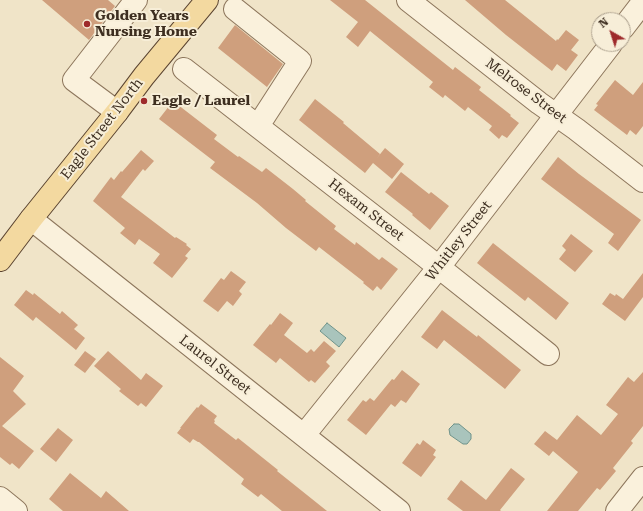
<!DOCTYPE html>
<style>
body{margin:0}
#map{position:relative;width:643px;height:511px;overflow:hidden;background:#f0e4c8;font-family:"Roboto Serif",serif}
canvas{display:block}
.north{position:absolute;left:591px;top:12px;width:40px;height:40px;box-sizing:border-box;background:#f7eed8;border:1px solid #ada18e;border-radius:50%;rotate:321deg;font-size:11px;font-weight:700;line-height:16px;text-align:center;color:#3d2e20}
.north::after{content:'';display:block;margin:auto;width:14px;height:18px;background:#9e2a2b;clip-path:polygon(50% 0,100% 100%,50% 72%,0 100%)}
</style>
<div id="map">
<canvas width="643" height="511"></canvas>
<div class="north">N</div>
</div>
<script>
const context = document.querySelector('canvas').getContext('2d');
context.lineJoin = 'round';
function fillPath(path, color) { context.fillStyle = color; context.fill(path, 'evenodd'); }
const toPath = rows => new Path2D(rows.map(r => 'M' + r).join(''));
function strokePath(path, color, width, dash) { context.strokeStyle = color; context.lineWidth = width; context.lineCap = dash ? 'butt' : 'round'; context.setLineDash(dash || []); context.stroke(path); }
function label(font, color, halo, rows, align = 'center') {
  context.font = font + ' "Roboto Serif",serif'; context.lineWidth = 4; context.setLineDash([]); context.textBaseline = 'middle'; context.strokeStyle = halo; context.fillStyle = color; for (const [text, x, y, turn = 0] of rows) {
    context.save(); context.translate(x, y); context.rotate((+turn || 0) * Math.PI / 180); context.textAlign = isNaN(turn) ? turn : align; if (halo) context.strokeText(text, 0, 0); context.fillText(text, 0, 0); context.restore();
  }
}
const water = toPath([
 [327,323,346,338,339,347,320,331,327,323],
 [454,424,459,424,471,434,471,439,467,444,463,444,450,435,449,429,454,424]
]);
fillPath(water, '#a9c4bc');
strokePath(water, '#6f938a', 1);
fillPath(toPath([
 [42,0,108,0,115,6,89,40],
 [330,0,365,0,453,70,455,67,481,87,479,90,511,115,510,116,519,123,507,138,502,135,499,139,489,130,492,126,468,107,465,111,445,95,443,98,429,87,433,82,370,31,358,47,346,37,358,22],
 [465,0,505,0,556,41,557,39,558,40,566,30,579,40,571,50,578,55,566,71,557,64,552,71,506,35],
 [235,25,283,64,267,87,218,48],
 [615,80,633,95,643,82,643,126,636,135,630,130,627,135,594,110,598,105,596,104],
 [315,99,344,122,343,123,380,154,377,158,385,148,404,164,392,179,373,163,365,173,299,120],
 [173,101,217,135,214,139,238,157,239,156,262,172,266,168,293,189,306,200,305,201,336,226,334,229,355,245,356,242,379,260,382,257,398,269,381,290,377,286,373,291,363,283,364,282,319,247,316,251,286,228,257,203,210,168,215,162,159,119],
 [141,150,154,161,145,171,143,169,121,197,175,238,176,237,187,244,186,245,191,249,185,256,188,258,172,278,153,263,160,254,139,239,135,245,120,233,125,228,93,201,111,177,114,180,121,171,122,172],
 [558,157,579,174,641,220,618,251,608,243,614,234,541,179],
 [401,172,429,194,431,192,449,206,430,230,412,215,413,214,385,192],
 [571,234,593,251,575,272,559,259,566,250,562,246],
 [493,243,569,303,556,320,528,297,525,301,477,263],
 [231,271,246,282,239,291,242,294,233,306,227,301,218,312,203,301,221,278,224,280],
 [643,273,643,297,625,321,602,304,610,293,615,296,616,294,623,299],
 [26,290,33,295,34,293,60,314,62,311,78,325,74,329,85,338,76,350,36,317,33,321,14,305],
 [442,310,477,337,478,335,521,370,505,389,444,340,437,349,421,337],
 [280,313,293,323,284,335,307,353,311,349,314,352,324,341,336,351,326,362,330,366,315,383,311,380,309,382,280,358,276,363,253,345,270,324,271,325],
 [85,351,96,359,85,373,74,365],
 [108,351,141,380,146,373,163,386,146,407,141,403,138,406,119,391,121,389,94,366],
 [0,357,24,376,13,391,26,404,2,426,34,451,19,469,12,463,10,465,0,457],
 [402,370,420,384,406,403,401,400,395,407,391,404,366,435,347,420,363,400,366,402,370,398,374,401,392,379,394,380],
 [643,372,643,426,631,441,633,443,613,468,616,471,600,490,597,488,578,511,547,511,578,472,553,451,549,456,534,444,545,431,557,440,577,415,601,435,618,414,606,405,628,377,634,382],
 [201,404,217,416,214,420,215,421,214,423,236,440,238,438,278,470,277,471,327,511,282,511,261,494,258,497,241,484,244,479,199,442,198,442,193,439,190,443,177,433,181,428,180,428,197,407,198,408],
 [58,428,73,440,56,462,40,449],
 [423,440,436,450,433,455,436,457,421,477,402,463,417,443,420,445],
 [511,468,525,479,500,510,501,511,463,511,447,499,461,480,486,500],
 [70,473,101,498,106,491,129,511,63,511,49,499]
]), '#cf9f7d');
const minor = toPath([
 [408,0,539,103,576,129,643,181],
 [235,9,300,61,258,126],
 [623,28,643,2],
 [184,69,426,257,548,354],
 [117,112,74,80,136,0],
 [31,219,399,511],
 [304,435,439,267,611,44],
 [0,498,16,511],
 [617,511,643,478]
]);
const major = toPath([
 [0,260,31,219,117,112,144,76,207,0]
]);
strokePath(minor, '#8d765c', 24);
strokePath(major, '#5b4430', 24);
strokePath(minor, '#faf1dc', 22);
strokePath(major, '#f3d9a0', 22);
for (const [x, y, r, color] of [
 [87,24,4,"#9e2a2b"],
 [144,101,4,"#9e2a2b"]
]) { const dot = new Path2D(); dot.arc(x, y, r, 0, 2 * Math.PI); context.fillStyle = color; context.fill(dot); strokePath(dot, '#f7eed8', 1.5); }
label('bold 14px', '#3d2e20', '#f7eed8', [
 ["Golden Years",95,16],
 ["Nursing Home",95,32],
 ["Eagle / Laurel",152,101]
], 'left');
label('14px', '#3d2e20', '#f7eed8', [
 ["Melrose Street",526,91,37],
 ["Eagle Street North",102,129,-52],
 ["Hexam Street",366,210,38],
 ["Whitley Street",459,241,-52],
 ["Laurel Street",215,365,38]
]);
</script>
